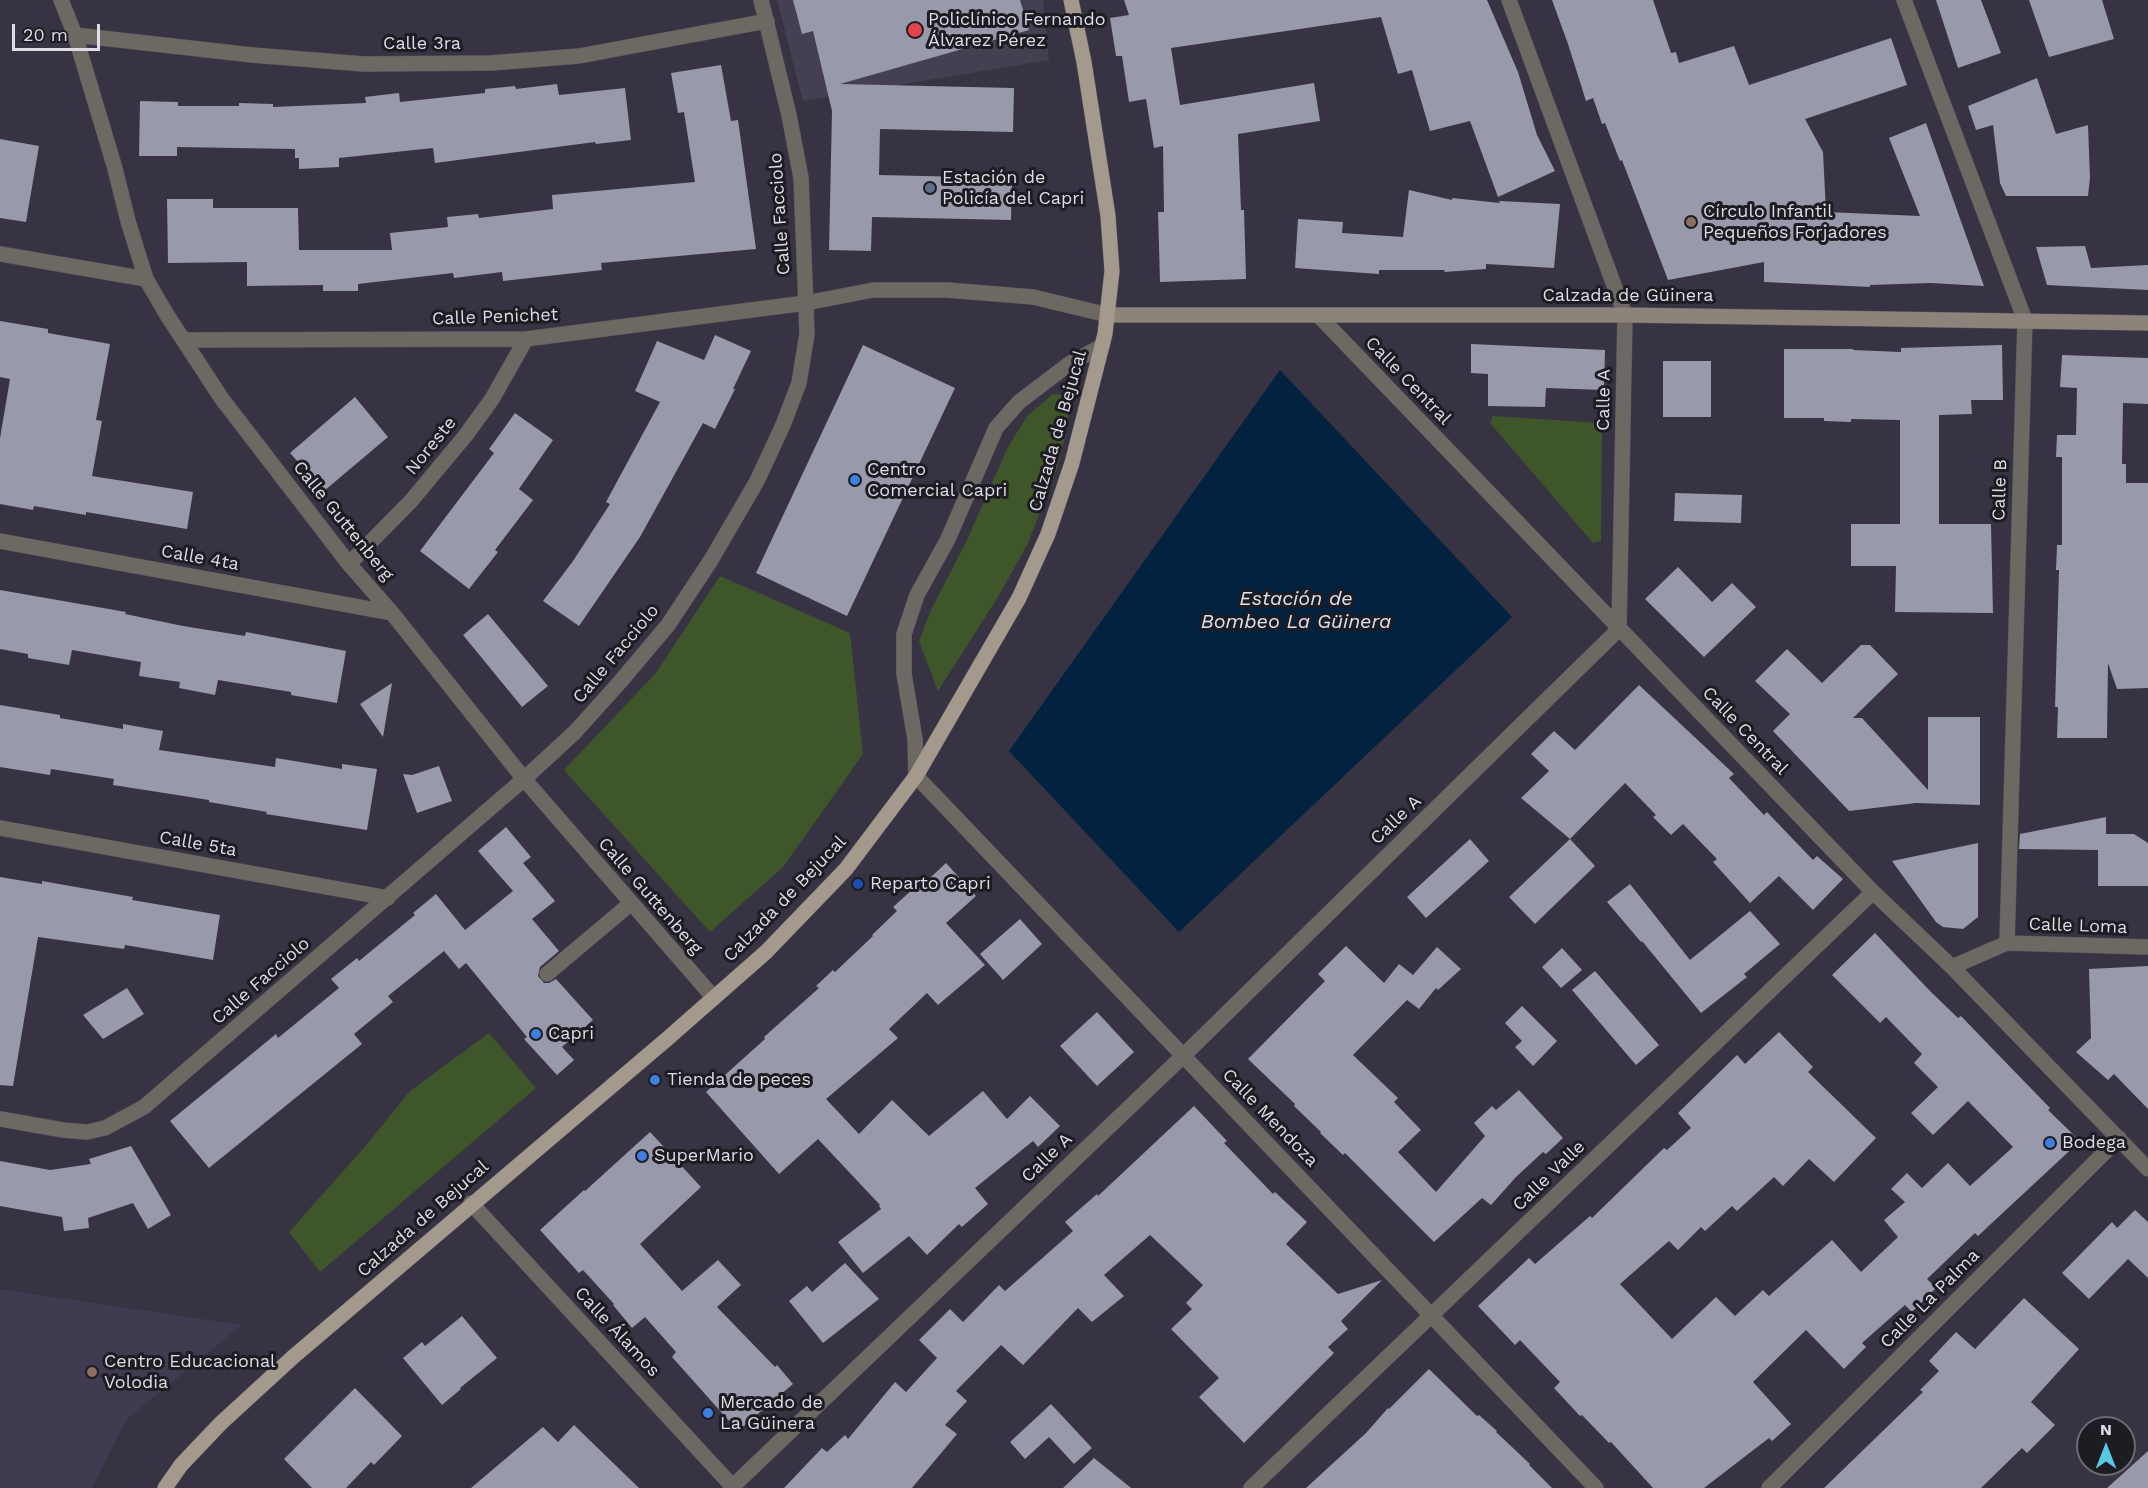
<!DOCTYPE html>
<meta charset="utf-8">
<style>
body{margin:0}
#map{position:relative;width:2148px;height:1488px;overflow:hidden;background:#373342;font-family:"Work Sans",sans-serif}
canvas{display:block}
.north{position:absolute;left:2076px;top:1416px;width:60px;height:60px;box-sizing:border-box;background:#1e1c23;border:2px solid #6b6971;border-radius:50%;rotate:0deg;font-size:16px;font-weight:700;line-height:24px;text-align:center;color:#dedce5}
.north::after{content:'';display:block;margin:auto;width:21px;height:27px;background:#58c9e3;clip-path:polygon(50% 0,100% 100%,50% 72%,0 100%)}
.scale{position:absolute;left:12px;top:24px;width:88px;height:27px;box-sizing:border-box;border:3px solid #dedce5;border-top:0;padding-left:8px;font-size:18px;line-height:21px;white-space:nowrap;color:#dedce5;-webkit-text-stroke:4px #1e1c23;paint-order:stroke}
</style>
<div id="map">
<canvas width="2148" height="1488"></canvas>
<div class="north">N</div>
<div class="scale">20 m</div>
</div>
<script>
const context = document.querySelector('canvas').getContext('2d');
context.lineJoin = 'round';
function fillPath(path, color) { context.fillStyle = color; context.fill(path, 'evenodd'); }
const toPath = rows => new Path2D(rows.map(r => 'M' + r).join(''));
function strokePath(path, color, width, dash) { context.strokeStyle = color; context.lineWidth = width; context.lineCap = dash ? 'butt' : 'round'; context.setLineDash(dash || []); context.stroke(path); }
function label(font, color, halo, rows, align = 'center') {
  context.font = font + ' "Work Sans",sans-serif'; context.lineWidth = 6; context.setLineDash([]); context.textBaseline = 'middle'; context.strokeStyle = halo; context.fillStyle = color; for (const [text, x, y, turn = 0] of rows) {
    context.save(); context.translate(x, y); context.rotate((+turn || 0) * Math.PI / 180); context.textAlign = isNaN(turn) ? turn : align; if (halo) context.strokeText(text, 0, 0); context.fillText(text, 0, 0); context.restore();
  }
}
fillPath(toPath([
 [0,1289,242,1325,127,1419,92,1488,0,1488]
]), '#403b50');
fillPath(toPath([
 [777,0,1043,0,1049,60,803,101]
]), '#454051');
fillPath(toPath([
 [1053,394,1069,395,1068,424,1057,469,1028,543,998,597,938,691,919,641,931,610,967,540,1008,447,1027,416],
 [1493,416,1602,423,1601,541,1593,543,1490,423],
 [720,576,850,633,863,754,784,866,710,932,564,770,656,673],
 [489,1033,536,1088,320,1272,289,1232,368,1143,410,1091]
]), '#3f562b');
fillPath(toPath([
 [1280,370,1512,617,1179,932,1009,751]
]), '#02223f');
fillPath(toPath([
 [793,0,1020,0,1029,30,840,84,1014,88,1013,132,880,129,879,175,1012,178,1011,220,872,217,871,251,829,250,832,111,813,31,802,34],
 [1124,0,1487,0,1518,72,1537,135,1555,171,1498,197,1470,121,1430,131,1412,70,1398,74,1381,17,1171,48,1180,105,1314,83,1320,121,1238,134,1241,210,1244,210,1246,279,1160,282,1158,212,1164,212,1163,146,1154,148,1146,99,1129,102,1122,56,1116,56,1110,18,1129,15],
 [1552,0,1653,0,1671,53,1676,52,1679,63,1734,46,1749,85,1891,38,1907,85,1805,119,1823,152,1826,212,1920,216,1889,138,1926,123,1984,286,1931,283,1870,285,1870,287,1764,282,1764,262,1668,280,1622,160,1620,161,1605,123,1602,124,1593,98,1586,101,1568,44],
 [1936,0,1981,0,2001,53,1958,68],
 [2029,0,2102,0,2114,39,2049,57],
 [721,65,731,121,738,120,756,249,601,263,602,270,503,281,502,272,454,278,453,273,358,284,358,291,323,291,323,285,247,286,247,262,168,263,167,199,213,199,213,208,298,208,299,250,392,250,390,233,448,227,447,217,478,214,479,218,553,209,552,195,695,182,684,112,678,113,671,73],
 [2037,78,2056,134,2088,125,2090,178,2088,196,2006,196,2000,183,1993,125,1976,130,1968,106],
 [557,84,559,95,625,88,631,140,596,144,595,142,435,163,433,148,339,158,339,167,299,169,299,158,295,158,295,149,177,147,177,156,139,156,140,101,178,102,178,106,239,106,239,103,273,104,273,107,366,103,365,97,399,93,400,102,485,93,485,89,515,86,516,89],
 [0,139,39,146,26,222,0,218],
 [1409,190,1452,200,1452,198,1500,203,1499,201,1560,204,1554,268,1486,264,1486,269,1444,272,1445,270,1379,270,1379,274,1295,268,1298,219,1343,222,1342,233,1403,237],
 [2085,246,2091,268,2148,265,2148,290,2047,285,2036,247],
 [0,321,48,329,48,333,110,344,96,420,102,421,92,476,193,492,187,529,86,512,86,515,34,506,33,510,0,504,0,438,10,379,0,377],
 [715,335,751,351,733,389,735,389,715,429,703,423,640,537,579,626,543,601,573,561,610,504,606,502,660,402,635,391,657,341,704,360],
 [1471,344,1605,350,1604,390,1546,388,1545,407,1488,406,1488,374,1471,373],
 [863,345,955,388,847,616,756,573],
 [2002,345,2003,400,1971,400,1972,414,1939,415,1939,524,1991,524,1993,613,1895,612,1896,566,1851,566,1851,524,1900,524,1900,420,1851,419,1851,422,1824,421,1824,418,1784,418,1784,349,1853,349,1853,350,1901,352,1901,348],
 [2062,355,2148,358,2148,404,2123,403,2122,464,2126,464,2126,483,2148,483,2148,688,2117,689,2108,663,2107,738,2057,738,2058,707,2055,707,2059,570,2056,570,2057,545,2062,545,2062,457,2056,457,2057,435,2076,435,2077,388,2060,387],
 [1663,361,1711,361,1711,417,1663,417],
 [355,397,388,437,324,491,290,453],
 [515,413,553,440,519,489,533,500,495,550,498,552,469,589,420,551,494,453,489,449],
 [1675,493,1742,495,1741,523,1674,521],
 [1678,567,1712,602,1732,583,1756,607,1704,657,1645,599],
 [0,590,126,612,125,614,183,626,245,636,246,632,346,651,337,703,291,695,291,692,218,680,215,695,179,688,180,682,139,676,141,662,72,650,69,665,28,658,28,654,0,649],
 [488,614,548,686,522,707,463,635],
 [1861,645,1870,645,1898,674,1853,718,1862,718,1928,790,1928,717,1980,717,1980,805,1916,803,1849,811,1773,731,1790,714,1755,681,1787,649,1822,683],
 [392,683,383,737,360,704],
 [1639,685,1734,774,1729,778,1764,815,1767,812,1813,860,1817,856,1843,879,1813,910,1779,876,1750,903,1713,862,1717,859,1683,824,1671,835,1653,817,1656,815,1625,783,1570,839,1521,798,1549,771,1531,754,1554,731,1575,750],
 [0,705,60,715,60,718,123,729,123,724,163,731,159,750,275,767,276,758,342,769,342,764,377,769,367,830,266,814,267,812,209,802,209,800,113,785,114,779,51,769,50,775,0,767],
 [439,766,452,801,417,813,403,774,412,775],
 [2106,817,2106,834,2134,834,2148,843,2148,886,2098,886,2098,850,2019,849,2020,834],
 [506,827,531,857,523,863,555,901,532,919,559,951,540,967,538,976,544,983,549,983,556,979,593,1020,562,1047,574,1060,557,1075,524,1039,527,1037,466,963,459,969,444,951,388,996,393,1002,354,1034,362,1044,209,1168,170,1121,276,1034,278,1038,339,988,331,979,357,958,359,961,415,915,413,913,436,894,465,930,513,891,478,851],
 [1470,839,1489,861,1426,918,1407,897],
 [1570,839,1595,866,1535,924,1509,897],
 [1978,843,1978,917,1963,929,1943,927,1936,922,1892,861],
 [946,863,976,896,946,923,985,965,938,1005,927,993,889,1029,898,1038,826,1099,859,1134,892,1100,929,1136,983,1091,1007,1119,1030,1096,1060,1126,1038,1147,1033,1141,975,1188,988,1204,962,1227,959,1224,927,1255,909,1236,863,1273,838,1242,881,1209,879,1206,880,1205,818,1139,779,1174,706,1092,765,1039,764,1037,819,988,816,986,833,970,835,972,873,936,872,935,897,911,893,907,913,889,916,891],
 [0,877,42,884,42,881,133,897,132,900,220,915,213,960,125,945,124,949,38,937,13,1086,0,1085],
 [1630,884,1690,960,1750,911,1780,944,1744,974,1747,977,1701,1013,1642,941,1641,942,1607,902],
 [1020,919,1042,944,1003,980,980,954],
 [1875,933,1930,991,1958,1018,1961,1016,1986,1042,2050,1108,2048,1110,2080,1141,1978,1236,1975,1233,1927,1279,1936,1288,1912,1312,1905,1305,1862,1343,1866,1347,1844,1369,1806,1330,1753,1382,1791,1424,1772,1441,1769,1438,1704,1488,1653,1488,1611,1442,1609,1443,1582,1415,1580,1416,1554,1388,1560,1382,1520,1340,1515,1345,1478,1306,1529,1258,1535,1264,1590,1216,1592,1218,1664,1148,1667,1150,1691,1128,1678,1113,1737,1055,1745,1064,1779,1032,1813,1067,1808,1072,1876,1138,1834,1182,1809,1159,1783,1186,1774,1177,1737,1211,1732,1206,1705,1231,1701,1227,1678,1250,1669,1241,1620,1284,1672,1339,1716,1297,1735,1316,1763,1290,1769,1296,1832,1240,1861,1272,1898,1237,1884,1220,1905,1202,1891,1189,1907,1173,1922,1188,1948,1163,1970,1186,2013,1147,1968,1101,1933,1135,1911,1113,1938,1087,1914,1063,1922,1054,1886,1017,1880,1023,1832,975],
 [1346,946,1384,983,1399,964,1413,975,1437,947,1461,969,1438,990,1436,988,1419,1009,1407,1000,1353,1055,1398,1098,1394,1102,1421,1130,1398,1152,1436,1192,1485,1136,1474,1123,1492,1106,1496,1110,1519,1090,1563,1138,1546,1154,1543,1152,1516,1177,1491,1205,1482,1198,1434,1242,1345,1153,1343,1155,1320,1133,1321,1132,1294,1106,1295,1104,1248,1059,1325,981,1318,974],
 [1562,948,1582,970,1561,988,1542,967],
 [2148,966,2148,1109,2114,1074,2108,1080,2076,1052,2091,1038,2089,969],
 [1595,971,1659,1045,1636,1065,1572,990],
 [127,988,144,1014,103,1039,83,1015],
 [1522,1006,1557,1041,1533,1066,1515,1047,1522,1041,1505,1023],
 [1097,1012,1134,1052,1097,1086,1060,1046],
 [1194,1106,1227,1141,1224,1143,1273,1194,1275,1192,1307,1222,1286,1244,1338,1294,1382,1280,1341,1321,1348,1329,1328,1347,1334,1353,1244,1443,1199,1397,1219,1378,1171,1329,1192,1309,1186,1303,1203,1285,1150,1235,1104,1275,1124,1296,1092,1322,1078,1308,1023,1365,1001,1345,956,1391,967,1401,945,1425,957,1434,912,1488,784,1488,822,1448,827,1452,845,1435,848,1439,895,1382,906,1392,937,1358,919,1340,950,1309,963,1322,999,1285,1005,1291,1073,1231,1065,1222,1097,1194,1098,1196],
 [650,1132,701,1187,640,1244,682,1291,718,1260,741,1285,717,1307,775,1367,777,1365,793,1384,738,1431,672,1357,676,1352,645,1317,632,1328,613,1305,614,1304,583,1270,579,1273,540,1230,584,1190,585,1191],
 [131,1146,171,1215,148,1229,133,1203,88,1218,89,1228,64,1231,62,1217,0,1206,0,1161,50,1170,91,1164,89,1159],
 [2135,1210,2148,1222,2148,1278,2128,1259,2089,1299,2062,1273,2112,1222,2117,1228],
 [845,1263,879,1299,823,1343,789,1301,807,1286,812,1292],
 [2024,1298,2079,1349,2031,1402,2055,1425,2027,1453,2022,1448,1981,1488,1824,1488,1923,1392,1920,1390,1939,1371,1929,1361,1956,1332,1975,1349],
 [462,1316,497,1358,460,1388,461,1389,442,1405,403,1358,422,1342,425,1346],
 [1429,1369,1477,1416,1479,1415,1497,1431,1496,1432,1530,1464,1529,1465,1552,1488,1306,1488,1366,1433,1388,1408,1389,1409],
 [355,1388,402,1436,374,1465,371,1462,346,1488,312,1488,284,1459],
 [1051,1404,1092,1448,1074,1464,1049,1437,1025,1459,1010,1442],
 [574,1425,639,1488,471,1488,543,1427,558,1442],
 [2148,1451,2148,1488,2107,1488],
 [1094,1458,1131,1488,1063,1488]
]), '#9899aa');
const service = toPath([
 [806,303,873,290,947,290,1033,297,1108,315],
 [916,776,915,739,904,674,904,634,917,595,948,539,996,428,1019,402,1069,364,1102,346],
 [547,974,630,904]
]);
const minor = toPath([
 [61,0,75,35,114,165,128,221,146,279,167,315,222,399,349,564,392,613,524,779,714,998],
 [1904,0,2025,320,2007,943,1952,967],
 [75,35,252,55,364,64,491,63,579,56,767,21],
 [0,254,146,279],
 [1319,316,1873,892,1952,967,2148,1169],
 [184,340,526,339,806,303],
 [0,541,392,613],
 [349,564,411,501,466,435,492,399,526,339],
 [916,776,1596,1488],
 [0,828,388,898],
 [2007,943,2148,947],
 [0,1119,63,1130,87,1132,105,1128,144,1107,524,779,575,732,620,682,668,625,711,560,757,481,783,425,799,383,807,334,801,178,789,115,761,0],
 [471,1203,734,1488],
 [731,1488,1183,1056,1619,629,1625,315,1509,0],
 [1251,1488,1873,892],
 [1769,1488,2119,1138]
]);
const secondary = toPath([
 [1108,315,1625,315,2148,323]
]);
const primary = toPath([
 [165,1488,181,1465,221,1423,293,1357,667,1039,766,952,846,869,916,776,1019,598,1048,534,1072,463,1105,334,1112,271,1108,216,1084,62,1071,0]
]);
strokePath(service, '#55515f', 16);
strokePath(minor, '#55515f', 16);
strokePath(secondary, '#55515f', 16);
strokePath(primary, '#55515f', 16);
strokePath(service, '#6d6862', 15);
strokePath(minor, '#6d6862', 15);
strokePath(secondary, '#8c847a', 15);
strokePath(primary, '#a39a8d', 15);
for (const [x, y, r, color] of [
 [915,30,8,"#e0444e"],
 [930,188,6,"#5c6f8a"],
 [1691,222,6,"#8d6e63"],
 [855,480,6,"#3f7fe0"],
 [858,884,6,"#1a4fb4"],
 [536,1034,6,"#3f7fe0"],
 [655,1080,6,"#3f7fe0"],
 [2050,1143,6,"#3f7fe0"],
 [642,1156,6,"#3f7fe0"],
 [92,1372,6,"#8d6e63"],
 [708,1413,6,"#3f7fe0"]
]) { const dot = new Path2D(); dot.arc(x, y, r, 0, 2 * Math.PI); context.fillStyle = color; context.fill(dot); strokePath(dot, '#1e1c23', 2); }
label('18px', '#dedce5', '#1e1c23', [
 ["Policlínico Fernando",928,20],
 ["Álvarez Pérez",928,41],
 ["Estación de",942,178],
 ["Policía del Capri",942,199],
 ["Círculo Infantil",1703,212],
 ["Pequeños Forjadores",1703,233],
 ["Centro",867,470],
 ["Comercial Capri",867,491],
 ["Reparto Capri",870,884],
 ["Capri",548,1034],
 ["Tienda de peces",667,1080],
 ["Bodega",2062,1143],
 ["SuperMario",654,1156],
 ["Centro Educacional",104,1362],
 ["Volodia",104,1383],
 ["Mercado de",720,1403],
 ["La Güinera",720,1424]
], 'left');
label('18px', '#dedce5', '#1e1c23', [
 ["Calle 3ra",422,44],
 ["Calle Facciolo",780,214,-94],
 ["Calzada de Güinera",1628,296],
 ["Calle Penichet",495,317,-2],
 ["Calle Central",1408,381,46],
 ["Calle A",1604,400,-89],
 ["Calzada de Bejucal",1058,431,-74],
 ["Noreste",431,446,-51],
 ["Calle B",2000,490,-88],
 ["Calle Guttenberg",343,521,51],
 ["Calle 4ta",200,558,10],
 ["Calle Facciolo",616,654,-50],
 ["Calle Central",1745,731,46],
 ["Calle A",1396,820,-44],
 ["Calle 5ta",198,844,10],
 ["Calle Guttenberg",650,896,49],
 ["Calzada de Bejucal",785,899,-46],
 ["Calle Loma",2078,926,2],
 ["Calle Facciolo",261,981,-41],
 ["Calle Mendoza",1270,1118,46],
 ["Calle A",1047,1158,-44],
 ["Calle Valle",1549,1176,-44],
 ["Calzada de Bejucal",423,1219,-41],
 ["Calle La Palma",1930,1299,-45],
 ["Calle Álamos",617,1332,47]
]);
label('italic 20px', '#d7e4f1', '#1e1c23', [
 ["Estación de",1296,599],
 ["Bombeo La Güinera",1296,622]
]);
</script>
